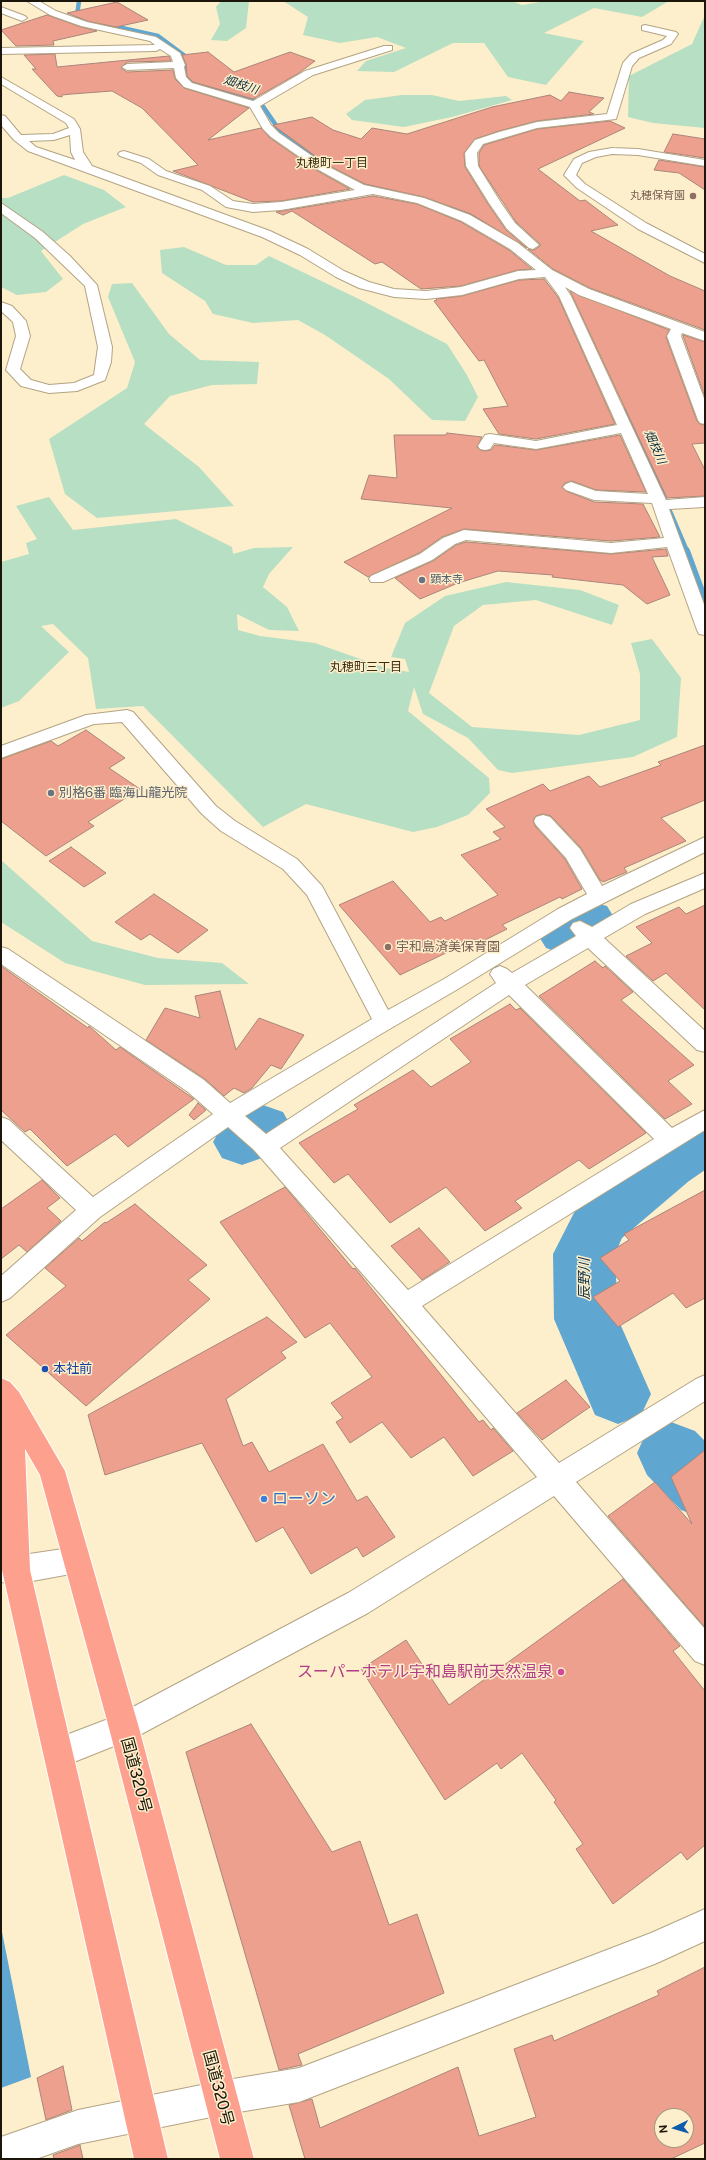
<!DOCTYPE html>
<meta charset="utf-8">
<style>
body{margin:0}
#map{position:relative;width:706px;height:2160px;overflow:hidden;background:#feefcc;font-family:"Public Sans",sans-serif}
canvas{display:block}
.frame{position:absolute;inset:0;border:2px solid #1b1609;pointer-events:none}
.north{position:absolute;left:654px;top:2108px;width:40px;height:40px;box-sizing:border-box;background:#feefcc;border:1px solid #a3987e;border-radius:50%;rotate:265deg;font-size:11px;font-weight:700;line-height:16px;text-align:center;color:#1b1609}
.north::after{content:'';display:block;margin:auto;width:14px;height:18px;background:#0d5dac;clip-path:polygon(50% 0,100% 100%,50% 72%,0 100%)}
</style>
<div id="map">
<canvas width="706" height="2160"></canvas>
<div class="frame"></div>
<div class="north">N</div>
</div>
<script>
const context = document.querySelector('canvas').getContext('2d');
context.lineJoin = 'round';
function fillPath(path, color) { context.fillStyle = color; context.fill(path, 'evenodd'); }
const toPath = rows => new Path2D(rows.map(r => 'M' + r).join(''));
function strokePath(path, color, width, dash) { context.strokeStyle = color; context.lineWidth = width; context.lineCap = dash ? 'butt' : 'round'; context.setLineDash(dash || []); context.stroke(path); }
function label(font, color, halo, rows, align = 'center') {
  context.font = font + ' "Public Sans","Noto Sans JP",sans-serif'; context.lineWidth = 3; context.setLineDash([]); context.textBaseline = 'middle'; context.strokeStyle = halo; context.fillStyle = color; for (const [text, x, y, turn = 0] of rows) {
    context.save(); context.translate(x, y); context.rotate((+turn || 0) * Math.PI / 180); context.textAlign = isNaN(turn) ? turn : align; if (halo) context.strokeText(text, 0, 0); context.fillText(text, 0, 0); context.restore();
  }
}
fillPath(toPath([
 [221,1,249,1,246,28,227,41,211,40,220,24,216,7],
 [283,1,512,1,522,5,546,1,669,1,642,17,594,8,544,33,584,41,546,85,508,77,484,43,453,43,394,72,357,71,366,61,406,48,377,37,340,43,303,35,308,17],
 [705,15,705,128,653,123,628,117,629,76,692,44],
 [402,95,432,95,459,101,506,96,512,100,452,117,404,127,352,120,346,114,365,100],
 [64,175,104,190,126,207,83,224,41,251,63,279,46,292,17,295,1,287,1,198,8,198],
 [184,247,226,265,256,265,269,256,359,299,447,344,467,375,478,397,465,421,432,420,389,379,325,335,298,320,253,323,213,314,205,301,162,273,160,250],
 [132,283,169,334,200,360,259,362,257,384,212,385,170,396,144,424,199,467,234,506,97,518,65,494,49,439,127,388,135,362,108,297,112,284],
 [49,497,73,530,176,519,232,547,233,554,254,548,293,547,269,574,263,587,287,607,299,631,269,630,237,614,238,630,260,636,315,643,386,668,409,672,405,659,391,657,405,623,445,596,506,582,580,590,619,605,612,625,536,600,483,605,454,626,429,693,472,727,579,735,640,720,640,674,631,643,652,639,681,678,677,737,633,757,512,773,498,770,468,738,423,714,414,687,408,711,489,778,490,793,468,815,437,827,413,832,306,804,263,827,143,706,96,709,88,658,53,624,41,626,69,652,19,701,1,708,1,562,29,554,26,543,37,539,16,506],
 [1,860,92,941,158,958,222,963,249,984,145,985,65,963,1,922]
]), '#b7dfc3');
fillPath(toPath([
 [1,1927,31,2077,1,2088]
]), '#5fa7d0');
strokePath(toPath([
 [79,1,77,16,83,18],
 [104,24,158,36,185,56,189,77,198,84,260,102,282,134,330,165],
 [362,182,376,187,392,189],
 [453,207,485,221]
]), '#5fa7d0', 4.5);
strokePath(toPath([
 [626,410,687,552]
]), '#5fa7d0', 5.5);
strokePath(toPath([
 [686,551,705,602]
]), '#5fa7d0', 8);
fillPath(toPath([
 [589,901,607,906,615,919,607,932,582,948,564,954,546,948,538,935,546,922,571,906,589,901],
 [263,1105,283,1112,292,1128,283,1144,262,1158,242,1165,222,1158,213,1142,222,1126,243,1112,263,1105],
 [705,1118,705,1170,689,1181,622,1238,615,1254,618,1319,651,1394,641,1415,618,1424,595,1415,554,1319,553,1254,579,1203,647,1147,685,1125,705,1118],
 [671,1422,695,1431,705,1441,705,1519,681,1510,647,1475,637,1453,647,1431,671,1422]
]), '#5fa7d0');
const building = toPath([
 [117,2,148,20,116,27,87,21,67,13,117,2],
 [47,15,81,27,97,31,53,41,54,45,16,46,1,30,47,15],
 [208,52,234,72,290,52,315,61,299,73,253,99,193,82,187,76,186,64,182,55,208,52],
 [55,54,57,67,169,56,171,61,127,62,121,68,127,72,173,70,175,79,184,88,249,108,208,140,261,128,270,138,316,170,350,189,281,201,253,202,173,171,198,165,142,108,112,91,72,94,62,95,62,97,57,96,32,69,36,69,24,55,55,54],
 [569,92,604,98,589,112,594,114,537,121,499,131,475,139,464,153,465,167,488,204,506,230,527,248,471,214,424,197,365,184,326,164,273,125,312,117,333,130,361,139,372,128,407,134,492,107,550,95,561,101,569,92],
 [610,121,625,128,538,169,580,201,585,200,618,225,591,231,670,276,705,291,705,330,590,288,553,269,528,249,534,250,540,246,540,244,516,222,479,166,479,153,484,145,537,129,610,121],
 [673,134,705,139,705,158,664,152,673,134],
 [659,160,705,167,705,190,679,173,654,170,659,160],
 [373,196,417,204,461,222,509,250,532,269,518,270,461,286,421,289,382,262,375,264,292,211,283,215,276,212,373,196],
 [544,279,558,297,615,424,536,439,499,434,483,409,508,406,484,360,479,361,434,301,437,300,436,299,462,296,519,280,544,279],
 [570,291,669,330,666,337,697,421,700,424,705,425,705,443,692,444,705,470,705,496,667,498,570,291],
 [683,335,705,342,705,397,683,336,683,335],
 [447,433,482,437,477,447,480,450,485,451,491,450,495,445,536,450,620,435,646,492,596,490,572,481,565,483,562,487,566,491,594,502,643,504,660,537,611,541,464,529,442,537,419,553,368,577,344,562,452,508,361,499,369,475,397,478,394,435,446,435,447,433],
 [466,542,611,554,666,549,668,556,652,557,670,595,647,604,623,585,552,577,553,575,498,571,458,583,420,599,395,578,433,561,456,545,466,542],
 [86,730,125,758,109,768,140,789,88,822,94,826,46,856,1,821,1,759,51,741,58,746,86,730],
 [705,745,705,800,661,818,686,841,624,868,627,872,603,882,600,880,581,848,551,816,543,814,536,816,533,820,535,826,565,859,582,889,562,899,560,897,502,925,507,929,479,943,475,939,400,975,339,905,393,881,430,922,441,917,445,921,498,895,461,855,501,839,493,832,505,827,486,809,543,784,550,791,589,776,600,787,661,765,658,762,705,745],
 [71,847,106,873,84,887,49,861,71,847],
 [154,894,208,930,178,953,150,934,141,940,115,922,154,894],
 [705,905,705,1010,666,973,653,981,626,956,652,943,636,927,679,907,686,914,705,905],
 [595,961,603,968,605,966,633,992,621,1000,694,1065,668,1081,692,1104,665,1119,539,996,595,961],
 [1,966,88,1028,89,1026,116,1050,120,1047,194,1099,128,1147,115,1134,67,1166,30,1129,25,1132,1,1110,1,966],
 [220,991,236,1050,259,1018,304,1035,281,1069,271,1065,252,1088,244,1093,234,1088,224,1096,205,1079,146,1040,165,1008,200,1018,195,996,220,991],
 [510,1004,516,1010,520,1008,646,1133,589,1169,579,1160,515,1201,522,1208,485,1231,446,1187,390,1223,348,1174,334,1183,299,1143,358,1109,354,1105,413,1070,431,1087,471,1062,450,1039,510,1004],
 [198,1103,206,1110,194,1120,189,1115,198,1103],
 [42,1180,60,1198,47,1208,61,1221,27,1252,19,1245,1,1259,1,1209,42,1180],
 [285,1187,353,1269,355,1268,479,1422,483,1420,491,1430,493,1428,513,1451,473,1476,444,1437,411,1458,382,1422,350,1443,336,1422,343,1418,331,1403,372,1377,330,1323,305,1338,220,1222,285,1187],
 [705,1190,705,1298,686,1308,673,1293,618,1327,593,1297,620,1281,600,1258,629,1240,624,1234,705,1190],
 [135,1204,207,1265,188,1280,210,1299,86,1406,6,1335,66,1286,45,1268,79,1238,82,1241,105,1222,106,1223,135,1204],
 [419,1228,450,1262,422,1280,391,1246,419,1228],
 [267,1317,297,1342,281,1352,286,1358,226,1399,243,1446,252,1442,269,1472,323,1444,357,1501,367,1496,395,1537,363,1557,357,1547,311,1574,283,1527,256,1542,202,1443,105,1475,88,1415,267,1317],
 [566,1380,590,1407,542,1440,517,1413,566,1380],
 [705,1450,705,1625,704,1626,608,1516,655,1482,692,1524,671,1477,705,1450],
 [623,1579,680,1646,673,1651,705,1691,705,1845,687,1860,681,1852,613,1904,576,1849,583,1844,554,1802,556,1800,522,1753,501,1769,497,1763,445,1800,361,1669,406,1640,449,1705,623,1579],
 [251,1724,332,1852,360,1841,389,1925,417,1914,444,1993,298,2054,302,2065,279,2070,186,1752,251,1724],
 [705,1967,705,2143,671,2159,305,2159,289,2105,312,2099,320,2128,458,2067,479,2136,536,2117,514,2049,552,2035,554,2041,659,1995,657,1991,705,1967],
 [662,2116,686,2116,686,2140,662,2140,662,2116],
 [63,2066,72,2110,46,2120,37,2078,63,2066],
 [80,2145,83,2159,54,2159,53,2155,80,2145]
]);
fillPath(building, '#eca08d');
strokePath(building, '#aa857b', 1);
const minor = toPath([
 [27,1,39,1,56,11,87,22,156,37,180,53,185,65,184,67,186,77,192,83,253,101,305,71,384,46,392,46,392,50,313,75,260,106,271,125,279,133,325,165,364,185,424,198,470,215,518,243,552,270,589,289,705,332,705,341,682,333,681,336,705,401,705,424,700,423,698,420,667,336,671,329,579,295,565,287,571,296,666,500,705,497,705,507,669,509,705,607,705,635,699,634,697,630,667,547,611,553,466,540,455,544,432,560,383,582,371,582,369,579,371,576,420,554,443,538,464,530,611,543,664,538,652,503,594,500,566,490,563,487,566,484,571,482,596,491,648,494,621,433,536,449,494,443,490,449,485,450,480,449,478,446,485,435,490,434,536,441,617,425,559,296,545,277,519,279,462,295,426,299,394,297,359,288,336,277,300,255,262,237,28,151,14,140,1,125,1,115,5,116,21,135,53,134,69,128,66,123,1,84,1,77,74,119,80,129,83,152,92,166,270,231,308,249,344,271,369,282,394,289,426,291,461,287,518,271,536,270,510,249,462,221,417,203,373,194,281,210,253,212,226,207,202,190,158,175,141,163,120,156,118,154,120,152,124,151,149,159,166,171,210,186,233,201,253,204,281,202,355,190,317,169,271,137,263,129,250,107,184,87,176,78,174,68,127,70,122,67,127,64,173,62,171,56,160,49,156,51,1,54,1,48,155,45,150,41,81,26,50,15,27,1],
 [70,135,71,152,75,160,36,147,29,141,54,140,70,135],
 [1,7,25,16,27,18,22,21,1,13,1,7],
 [645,25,676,32,678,34,671,44,639,58,632,66,616,119,537,128,483,144,477,153,478,166,501,203,515,223,539,245,533,249,529,248,507,229,489,203,466,166,465,153,475,140,499,132,537,122,607,114,623,63,631,54,663,40,667,36,642,30,642,26,645,25],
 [612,148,638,149,705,160,705,166,638,155,612,154,596,157,582,163,576,175,585,184,646,223,705,254,705,263,638,229,577,188,564,175,574,159,589,152,612,148],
 [1,203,43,232,70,256,97,285,112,347,111,362,105,380,77,391,49,393,21,386,6,370,16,336,13,322,1,311,1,302,12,306,26,321,30,336,20,369,31,380,49,385,74,383,94,375,98,347,85,286,35,238,1,213,1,203],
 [127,710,133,712,216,806,235,821,297,859,322,886,388,1010,444,979,558,909,587,894,566,858,536,825,534,821,536,817,543,815,550,817,580,849,602,886,705,837,705,852,572,919,458,989,381,1034,245,1116,266,1134,496,983,490,974,493,969,500,966,507,969,512,973,576,936,570,928,573,923,580,921,592,927,631,904,705,873,705,888,645,914,604,938,705,1031,705,1052,697,1050,588,948,525,985,672,1128,705,1110,705,1130,422,1306,559,1463,696,1379,705,1375,705,1401,576,1482,705,1629,705,1665,695,1661,554,1496,368,1613,134,1738,59,1768,48,1764,44,1753,48,1742,116,1716,348,1593,537,1477,396,1312,254,1150,228,1127,100,1217,10,1298,1,1302,1,1276,76,1210,1,1140,1,1117,9,1120,93,1197,213,1114,188,1092,1,964,1,947,8,949,204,1080,230,1103,372,1019,307,895,283,869,221,831,202,814,122,722,94,724,1,758,1,746,86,715,127,710],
 [509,995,654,1139,408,1290,280,1148,509,995],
 [76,1547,86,1550,90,1560,86,1570,76,1573,16,1584,1,1582,1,1554,16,1556,76,1547],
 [705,1909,705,1941,657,1963,299,2102,221,2115,78,2144,36,2159,1,2159,1,2137,78,2110,221,2081,299,2068,651,1933,705,1909]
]);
const highway = toPath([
 [1,1378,10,1382,19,1392,65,1471,139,1728,254,2159,220,2159,109,1728,40,1475,25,1449,30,1570,168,2159,134,2159,2,1570,1,1378]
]);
strokePath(minor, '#b2a383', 2);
strokePath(highway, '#fff', 2);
fillPath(minor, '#fff');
fillPath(highway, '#fda18e');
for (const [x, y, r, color] of [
 [693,196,4,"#8d6e63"],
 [422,580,4,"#6b7280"],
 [51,793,4,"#6b7280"],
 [388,947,4,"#8d6e63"],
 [45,1369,4,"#1a4fb4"],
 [264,1499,4,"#3f7fe0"],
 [561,1672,4,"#d1479c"]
]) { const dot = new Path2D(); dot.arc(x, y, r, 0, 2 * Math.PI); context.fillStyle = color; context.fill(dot); strokePath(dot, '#feefcc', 1.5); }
label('11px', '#785e54', '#feefcc', [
 ["丸穂保育園",685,196]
], 'right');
label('11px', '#5b616d', '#feefcc', [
 ["顕本寺",430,580]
], 'left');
label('italic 12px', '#0e2f41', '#feefcc', [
 ["畑枝川",241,85,18],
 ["畑枝川",655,447,66]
]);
label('12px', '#3a2e11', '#feefcc', [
 ["丸穂町一丁目",332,163],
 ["丸穂町三丁目",366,667]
]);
label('13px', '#5b616d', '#feefcc', [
 ["別格6番 臨海山龍光院",59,793]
], 'left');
label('13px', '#785e54', '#feefcc', [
 ["宇和島済美保育園",396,947]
], 'left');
label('13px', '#164399', '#feefcc', [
 ["本社前",53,1369]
], 'left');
label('italic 14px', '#0e2f41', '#feefcc', [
 ["辰野川",585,1279,-90]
]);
label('16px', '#366cbe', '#feefcc', [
 ["ローソン",272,1499]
], 'left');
label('16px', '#b23c85', '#feefcc', [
 ["スーパーホテル宇和島駅前天然温泉",553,1672]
], 'right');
label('16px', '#1b1609', '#feefcc', [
 ["国道320号",136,1775,75],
 ["国道320号",218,2088,75]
]);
</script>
